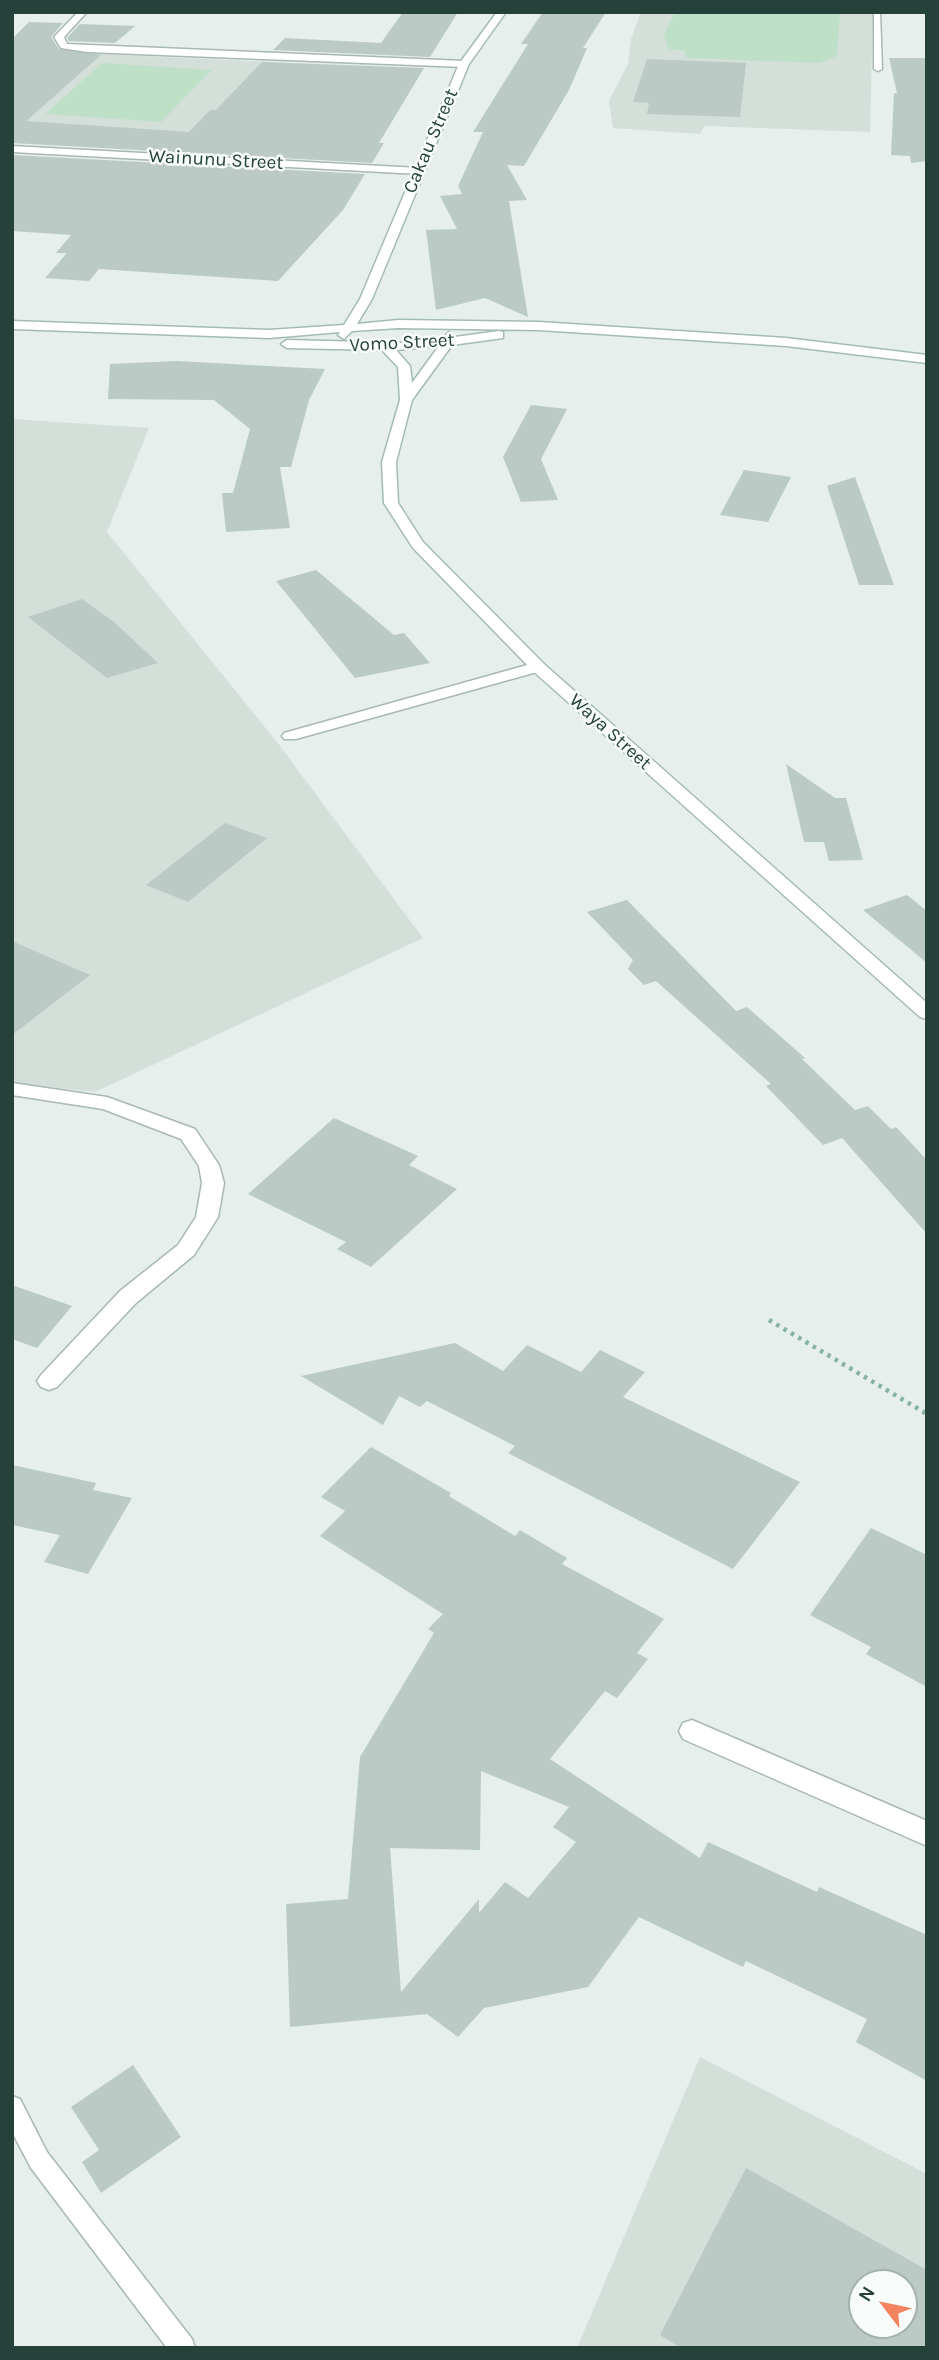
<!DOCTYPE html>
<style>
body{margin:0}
#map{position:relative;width:939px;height:2360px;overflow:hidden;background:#e6efeb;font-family:Karla,sans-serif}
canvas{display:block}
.frame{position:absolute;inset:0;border:14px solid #24423a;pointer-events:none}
.north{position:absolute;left:848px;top:2269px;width:70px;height:70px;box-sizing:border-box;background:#f7fbf9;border:2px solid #a3b1ad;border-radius:50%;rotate:302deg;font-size:19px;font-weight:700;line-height:28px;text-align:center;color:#24423a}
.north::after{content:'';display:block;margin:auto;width:24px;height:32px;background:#f4845f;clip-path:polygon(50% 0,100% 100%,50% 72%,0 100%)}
</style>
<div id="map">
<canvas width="939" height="2360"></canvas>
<div class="frame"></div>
<div class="north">N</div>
</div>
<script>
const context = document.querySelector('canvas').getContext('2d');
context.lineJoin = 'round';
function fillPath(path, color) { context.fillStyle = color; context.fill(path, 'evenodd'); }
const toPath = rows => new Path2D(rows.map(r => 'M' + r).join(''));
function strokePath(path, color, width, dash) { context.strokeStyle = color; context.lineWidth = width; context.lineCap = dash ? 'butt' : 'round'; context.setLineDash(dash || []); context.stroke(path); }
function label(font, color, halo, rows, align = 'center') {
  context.font = font + ' Karla,sans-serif'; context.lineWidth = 5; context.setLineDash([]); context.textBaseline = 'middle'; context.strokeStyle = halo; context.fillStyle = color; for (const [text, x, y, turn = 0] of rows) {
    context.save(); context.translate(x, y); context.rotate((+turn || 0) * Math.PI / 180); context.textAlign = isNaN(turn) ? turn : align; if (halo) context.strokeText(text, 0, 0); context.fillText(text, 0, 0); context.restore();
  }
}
fillPath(toPath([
 [641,12,873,12,870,132,705,126,700,134,613,128,609,101,628,64,631,39],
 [12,50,315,64,240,151,12,140],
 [12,419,149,428,107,532,277,742,423,938,95,1092,12,1083],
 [700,2057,927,2174,927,2348,577,2348],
 [862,2283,904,2283,904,2325,862,2325]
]), '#d4dfda');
fillPath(toPath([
 [653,12,840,12,837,56,819,63,686,58,685,51,668,49,664,35,674,14],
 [102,63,103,63,212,70,161,122,45,114]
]), '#bfe0c8');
fillPath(toPath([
 [403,12,458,12,430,57,273,50,285,38,381,43],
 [543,12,606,12,583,48,587,48,569,90,524,166,507,165,527,200,509,201,528,317,485,298,436,310,426,230,457,229,440,196,462,194,458,186,483,132,473,132,528,44,521,44],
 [29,22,63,23,51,37,59,49,101,55,26,121,189,132,210,110,216,110,262,62,424,68,379,143,384,143,372,163,12,143,12,39],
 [80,24,135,26,115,43,69,41,67,38],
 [889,58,927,58,927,161,911,163,910,156,891,155,894,93,897,93],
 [647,59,746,63,740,117,647,114,649,103,633,102],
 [12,155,365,174,343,210,278,281,99,269,89,281,45,278,67,253,56,253,71,235,12,231],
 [176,361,325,369,309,400,291,467,280,467,290,528,226,532,222,493,233,493,250,429,214,400,108,399,110,364],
 [531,405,567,409,541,459,558,500,521,502,503,457],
 [744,470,791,477,768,522,720,515],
 [855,477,894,585,859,585,827,486],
 [316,570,394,635,404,633,430,663,355,678,276,581],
 [82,599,114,622,158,663,107,678,28,617],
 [786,764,835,798,846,798,863,860,829,861,824,842,804,842],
 [225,823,267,838,188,902,146,885],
 [907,895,927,911,927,963,863,910],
 [627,900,736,1011,747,1007,805,1058,802,1059,855,1110,868,1106,891,1129,896,1127,927,1160,927,1234,842,1138,823,1145,766,1086,771,1084,656,981,644,985,628,969,633,960,587,912],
 [12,941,90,975,12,1035],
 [334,1118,418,1156,409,1165,457,1189,371,1267,337,1249,346,1242,248,1194],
 [12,1285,72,1306,37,1348,12,1339],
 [455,1343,503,1371,527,1345,581,1372,600,1350,645,1372,623,1397,800,1482,733,1569,508,1453,515,1446,427,1401,420,1407,399,1396,383,1425,301,1376],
 [371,1447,451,1493,449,1496,515,1536,520,1530,567,1558,562,1564,664,1619,637,1653,648,1659,617,1698,605,1691,550,1759,700,1858,708,1842,817,1892,819,1887,927,1935,927,2081,856,2042,867,2019,746,1961,743,1967,639,1917,588,1987,484,2008,458,2037,427,2014,290,2027,286,1904,348,1899,360,1757,434,1633,428,1629,443,1614,320,1536,345,1511,321,1497],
 [481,1771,569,1807,553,1827,576,1842,528,1898,505,1882,479,1913,479,1899,401,1992,390,1848,480,1850],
 [12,1465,96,1483,93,1490,132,1498,88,1574,44,1562,60,1535,12,1525],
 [871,1528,927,1555,927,1687,866,1654,871,1647,810,1615],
 [133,2065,181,2137,101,2193,82,2162,99,2150,71,2107],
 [746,2168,927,2270,927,2348,681,2348,660,2335],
 [862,2283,904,2283,904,2325,862,2325]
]), '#bbcac4');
const lane = toPath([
 [874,12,880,12,882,69,878,71,874,69,874,12],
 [12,2096,20,2099,47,2152,192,2339,195,2348,167,2348,31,2168,12,2132,12,2096]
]);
const street = toPath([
 [78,12,87,12,64,37,67,44,464,61,469,64,464,67,87,52,61,48,54,37,78,12],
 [12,146,419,168,424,171,419,174,12,152,12,146],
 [538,662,544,664,544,670,296,739,284,739,282,736,284,733,538,662],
 [12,1083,107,1097,195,1129,219,1165,224,1183,218,1217,194,1255,136,1303,57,1387,49,1390,41,1387,37,1381,41,1375,120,1291,178,1245,196,1217,202,1183,199,1166,181,1139,103,1109,12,1095,12,1083],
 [692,1720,927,1821,927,1846,683,1739,679,1731,683,1723,692,1720]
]);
const secondary = toPath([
 [497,12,506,12,469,64,372,299,357,324,398,320,539,322,786,338,927,355,927,363,786,346,539,330,398,328,352,331,344,339,338,335,340,332,269,338,12,329,12,321,269,330,344,325,360,299,459,64,497,12],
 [499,331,503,332,503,338,452,345,412,400,396,462,398,503,423,542,544,664,927,1003,927,1019,920,1017,532,670,413,548,384,503,382,462,400,400,398,367,382,350,287,348,281,344,287,340,406,343,442,339,449,332,455,337,499,331],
 [439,346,412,383,410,366,396,350,439,346]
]);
strokePath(lane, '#a8b8b2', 3);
strokePath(street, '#a8b8b2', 3);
strokePath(secondary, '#a4bbb3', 3);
strokePath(toPath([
 [769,1320,927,1414]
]), '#86b3a5', 4.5, [3.5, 5]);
fillPath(lane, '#fff');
fillPath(street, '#fff');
fillPath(secondary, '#fff');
label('19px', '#24423a', '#f7fbf9', [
 ["Cakau Street",431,141,-67],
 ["Wainunu Street",216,160,3],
 ["Vomo Street",402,343,-3],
 ["Waya Street",610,732,42]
]);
</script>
